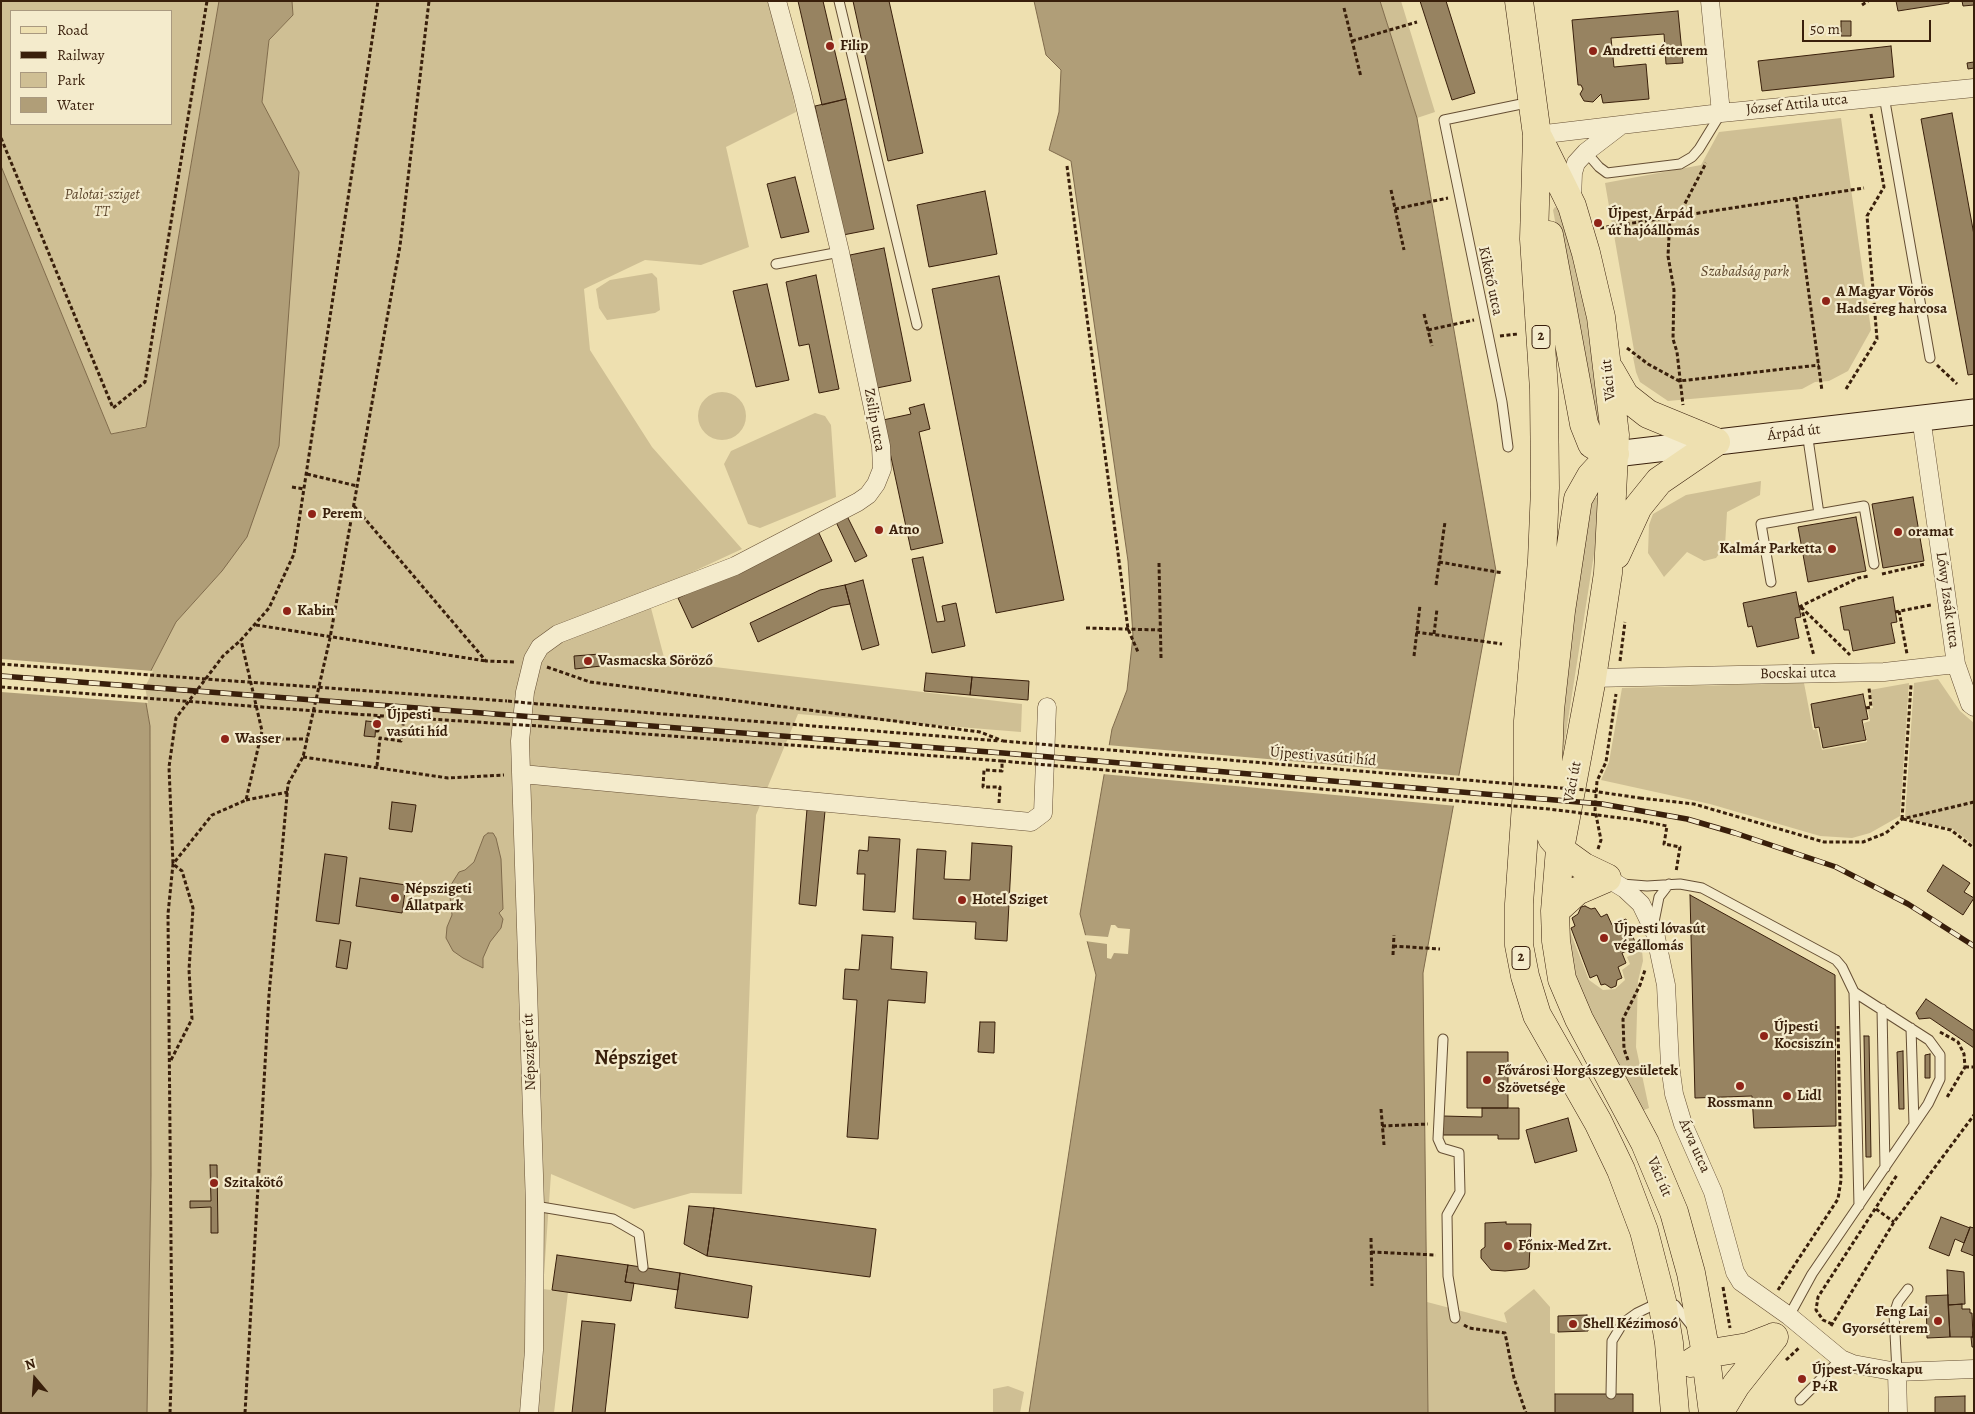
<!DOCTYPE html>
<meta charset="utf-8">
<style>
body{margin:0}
#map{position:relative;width:1975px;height:1414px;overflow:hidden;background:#eee0b0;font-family:Alegreya,serif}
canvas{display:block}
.frame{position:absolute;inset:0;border:2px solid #391f0b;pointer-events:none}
.legend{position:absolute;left:10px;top:10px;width:162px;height:115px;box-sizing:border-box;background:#f4ebcc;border:1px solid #a9997f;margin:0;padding:6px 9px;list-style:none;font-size:15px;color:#391f0b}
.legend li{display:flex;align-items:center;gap:10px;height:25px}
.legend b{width:25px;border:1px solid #a9997f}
.north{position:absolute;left:10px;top:1354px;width:50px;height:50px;-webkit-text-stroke:4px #f4ebcc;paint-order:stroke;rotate:342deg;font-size:14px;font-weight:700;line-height:20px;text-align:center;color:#391f0b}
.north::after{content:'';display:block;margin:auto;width:18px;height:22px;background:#391f0b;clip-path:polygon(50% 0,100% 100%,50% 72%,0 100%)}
.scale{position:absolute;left:1802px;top:20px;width:129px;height:22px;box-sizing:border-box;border:2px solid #391f0b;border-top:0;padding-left:6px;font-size:15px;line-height:18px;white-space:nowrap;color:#391f0b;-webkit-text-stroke:4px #f4ebcc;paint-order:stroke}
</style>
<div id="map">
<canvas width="1975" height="1414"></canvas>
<div class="frame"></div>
<ul class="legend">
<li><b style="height:6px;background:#eee0b0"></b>Road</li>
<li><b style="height:6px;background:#391f0b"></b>Railway</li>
<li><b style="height:14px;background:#cfbf94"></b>Park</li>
<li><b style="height:14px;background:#b09e78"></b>Water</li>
</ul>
<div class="north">N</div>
<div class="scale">50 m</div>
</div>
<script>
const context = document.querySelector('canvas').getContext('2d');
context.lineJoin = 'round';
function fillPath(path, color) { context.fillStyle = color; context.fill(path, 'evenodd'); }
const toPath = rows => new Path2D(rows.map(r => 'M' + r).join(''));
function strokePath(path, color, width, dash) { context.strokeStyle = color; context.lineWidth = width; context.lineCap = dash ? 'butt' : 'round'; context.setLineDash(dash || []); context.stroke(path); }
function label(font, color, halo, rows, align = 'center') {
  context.font = font + ' Alegreya,serif'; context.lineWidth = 4.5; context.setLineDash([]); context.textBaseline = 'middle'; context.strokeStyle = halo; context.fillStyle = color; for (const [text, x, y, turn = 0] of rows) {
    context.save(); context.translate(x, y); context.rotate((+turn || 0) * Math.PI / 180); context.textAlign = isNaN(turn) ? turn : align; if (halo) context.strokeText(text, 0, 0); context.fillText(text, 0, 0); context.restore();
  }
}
fillPath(toPath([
 [1,1,219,1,146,426,111,434,1,166],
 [11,11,171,11,171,124,11,124],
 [292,1,773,1,796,112,726,147,749,247,701,265,645,260,584,289,590,350,652,447,742,549,647,593,665,661,1022,704,1021,732,798,714,756,815,742,1194,691,1193,634,1209,551,1174,543,1289,568,1292,554,1413,147,1413,151,1175,150,726,143,686,176,622,222,571,299,173,262,102,269,40,293,15],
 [1380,1,1401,1,1435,112,1417,118],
 [1841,118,1871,330,1848,371,1829,381,1815,382,1802,389,1668,401,1640,382,1636,372,1633,357,1635,356,1605,183,1701,165,1719,132],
 [1555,207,1559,209,1583,290,1597,380,1601,421,1594,422,1566,280,1553,210],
 [652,273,657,278,660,310,655,313,607,320,599,308,596,289,610,280],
 '698 416a24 24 0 1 1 48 0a24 24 0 1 1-48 0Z',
 [815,413,825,416,831,425,836,497,760,528,748,524,724,464,731,451],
 [1761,481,1760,495,1727,512,1725,546,1716,558,1704,561,1687,552,1664,577,1648,553,1649,525,1653,514,1686,495],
 [1591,498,1597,498,1597,535,1562,758,1560,760,1561,666],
 [1938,679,1960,711,1974,723,1974,845,1953,829,1905,818,1914,683],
 [1804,683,1813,730,1817,729,1822,750,1867,742,1864,723,1870,721,1868,709,1873,708,1870,690,1909,683,1900,816,1870,833,1852,838,1820,836,1710,804,1601,780,1609,762,1622,688],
 [1569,929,1589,980,1603,990,1615,989,1625,980,1622,970,1630,964,1627,957,1642,950,1643,961,1638,981,1636,1047,1649,1108,1637,1113,1570,977],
 [1534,1289,1550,1307,1550,1333,1555,1334,1555,1413,1428,1413,1427,1302,1507,1323,1504,1313],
 [1008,1386,1024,1392,1020,1413,993,1413,993,1389]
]), '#cfbf94');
const water = toPath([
 [219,1,292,1,293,15,269,40,262,102,299,172,279,446,247,537,222,571,176,622,143,686,150,726,151,1175,147,1413,1,1413,1,166,111,434,146,427,219,1],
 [1034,1,1380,1,1417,118,1496,571,1423,973,1428,1413,1029,1413,1096,975,1080,914,1112,729,1127,690,1133,636,1128,561,1071,161,1049,150,1059,112,1061,70,1046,55,1034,1],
 [488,833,493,833,496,838,501,859,503,909,499,913,503,919,501,928,490,942,483,958,483,968,463,958,453,951,446,938,447,927,452,915,449,888,459,872,465,870,474,862,484,836,488,833]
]);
fillPath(water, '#b09e78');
strokePath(water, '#806b4c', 1);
fillPath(toPath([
 [1,659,153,671,145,687,148,703,1,692],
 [1107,745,1462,776,1457,806,1102,774],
 [1111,925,1115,925,1118,928,1130,929,1128,954,1114,953,1111,959,1107,958,1107,944,1085,941,1083,935,1108,937]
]), '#eee0b0');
const building = toPath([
 [798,1,823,1,846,99,822,105,798,1],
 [853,1,889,1,923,153,888,161,853,1],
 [1420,1,1446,1,1475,93,1452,100,1420,1],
 [1896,1,1949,1,1949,3,1898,11,1896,1],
 [1962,1,1974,1,1974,5,1963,6,1962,1],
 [1678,11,1683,63,1666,64,1664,34,1611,38,1614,67,1646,64,1649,99,1603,103,1601,94,1593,102,1584,101,1580,94,1583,89,1581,85,1578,85,1572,20,1678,11],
 [1841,21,1851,21,1851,36,1841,36,1841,21],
 [1891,46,1894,77,1762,91,1758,61,1891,46],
 [1974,62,1974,68,1968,69,1967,63,1974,62],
 [846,99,874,229,843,235,815,106,846,99],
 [1952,113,1974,235,1974,374,1968,375,1921,119,1952,113],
 [795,177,809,232,781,238,767,184,795,177],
 [985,191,997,254,929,267,917,205,985,191],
 [884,248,911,381,877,388,850,255,884,248],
 [816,275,839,389,819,393,809,344,799,346,786,282,816,275],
 [999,276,1064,600,996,613,932,289,999,276],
 [767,284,789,380,756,387,733,291,767,284],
 [924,404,930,429,919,432,943,543,911,550,883,420,911,414,909,408,924,404],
 [1913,497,1924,561,1883,568,1872,504,1913,497],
 [847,516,867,556,855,562,836,522,847,516],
 [1856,517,1866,571,1808,582,1798,527,1856,517],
 [818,531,832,561,692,628,678,598,818,531],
 [923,557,937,622,945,621,942,606,956,603,965,646,932,653,912,559,923,557],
 [863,580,879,645,862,650,845,585,863,580],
 [845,585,850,604,832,607,758,642,750,623,820,590,845,585],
 [1796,592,1801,617,1795,618,1799,638,1757,647,1752,626,1748,627,1743,603,1796,592],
 [1893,597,1897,622,1891,623,1895,643,1853,651,1849,630,1844,630,1840,607,1893,597],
 [600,654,601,666,575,669,574,656,600,654],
 [926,673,972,677,970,695,924,691,926,673],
 [972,677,1029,681,1028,700,970,695,972,677],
 [1863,694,1868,719,1862,720,1866,740,1823,748,1819,727,1815,728,1811,704,1863,694],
 [366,721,376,722,375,737,364,736,366,721],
 [392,802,416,805,412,832,389,829,392,802],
 [807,809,825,811,816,906,799,904,807,809],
 [869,837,900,839,895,912,863,910,865,874,857,874,859,850,868,851,869,837],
 [972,843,1012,846,1007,941,975,939,976,922,913,919,917,849,946,851,944,879,970,880,972,843],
 [325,854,347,857,339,924,316,921,325,854],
 [1943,865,1970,883,1964,892,1974,898,1963,915,1927,891,1943,865],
 [360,878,406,885,402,913,356,906,360,878],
 [1690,895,1835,975,1836,1126,1754,1128,1752,1096,1695,1098,1690,895],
 [1585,906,1591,909,1595,908,1601,917,1607,914,1612,925,1626,919,1637,947,1622,953,1626,963,1618,967,1622,978,1617,980,1616,986,1611,988,1605,984,1601,985,1597,975,1590,978,1571,928,1575,926,1572,918,1578,914,1581,907,1585,906],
 [862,935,893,937,891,969,927,972,925,1003,888,1000,878,1139,847,1137,857,1000,843,999,845,969,859,970,862,935],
 [340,940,351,942,347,969,336,967,340,940],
 [1926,999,1974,1031,1974,1048,1930,1018,1919,1019,1916,1013,1926,999],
 [980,1022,995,1022,994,1053,978,1052,980,1022],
 [1864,1036,1869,1036,1871,1157,1866,1157,1864,1036],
 [1903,1051,1904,1109,1899,1109,1897,1052,1903,1051],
 [1467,1052,1508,1052,1508,1108,1467,1108,1467,1052],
 [1930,1054,1930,1078,1925,1078,1925,1055,1930,1054],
 [1482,1108,1519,1108,1519,1139,1498,1139,1498,1135,1443,1135,1443,1116,1482,1117,1482,1108],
 [1568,1118,1577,1151,1535,1163,1526,1130,1568,1118],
 [210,1165,217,1165,218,1233,211,1233,211,1207,190,1208,190,1201,211,1201,210,1165],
 [689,1206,714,1208,707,1256,684,1244,689,1206],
 [714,1208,876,1229,870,1277,707,1256,714,1208],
 [1941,1217,1970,1228,1964,1243,1955,1239,1949,1256,1929,1248,1941,1217],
 [1506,1222,1506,1224,1531,1224,1529,1267,1526,1269,1505,1271,1491,1270,1481,1258,1481,1250,1485,1247,1485,1223,1506,1222],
 [1970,1227,1974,1228,1974,1256,1961,1251,1970,1227],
 [557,1255,628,1265,625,1282,634,1283,631,1301,552,1290,557,1255],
 [628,1265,680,1273,678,1290,625,1282,628,1265],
 [1947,1270,1964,1272,1965,1304,1948,1305,1947,1270],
 [680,1273,752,1286,748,1318,675,1308,680,1273],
 [1948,1295,1950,1337,1927,1338,1926,1296,1948,1295],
 [1962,1304,1962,1309,1970,1309,1970,1313,1972,1313,1973,1337,1950,1337,1948,1305,1962,1304],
 [1587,1315,1588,1331,1558,1332,1558,1316,1587,1315],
 [582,1321,615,1324,605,1413,572,1413,582,1321],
 [1973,1332,1974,1347,1972,1347,1971,1337,1973,1337,1973,1332],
 [1555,1394,1633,1394,1633,1413,1555,1413,1555,1394],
 [1965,1396,1965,1413,1935,1413,1935,1397,1965,1396]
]);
fillPath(building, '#978361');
strokePath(building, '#391f0b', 1);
const lane = toPath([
 [839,1,917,325],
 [1884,96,1930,358],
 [1586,152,1599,167,1607,173,1680,164,1692,157,1699,149,1721,113],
 [776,264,840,252],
 [1807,432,1819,514],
 [1508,447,1502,402,1444,120,1531,102],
 [1771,582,1761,524,1864,506,1874,564],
 [1622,884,1647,886,1680,884,1702,888,1836,960,1842,967,1854,992,1859,1206],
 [1654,922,1659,897,1669,884],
 [1882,1009,1885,1168],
 [1911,1028,1914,1124],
 [1443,1039,1438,1139,1442,1148,1459,1153,1460,1192,1447,1215,1448,1276,1455,1318],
 [535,1206,613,1219,639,1234,643,1267],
 [1789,1316,1812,1274,1928,1104,1940,1079,1940,1055,1929,1040,1854,992],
 [1897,1372,1894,1314,1898,1302,1908,1289],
 [1611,1394,1612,1341,1623,1323,1637,1313,1662,1301,1675,1305,1691,1325],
 [1800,1400,1841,1359]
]);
const street = toPath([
 [1710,1,1721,113],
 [1537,135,1721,113,1974,88],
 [1572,199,1573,173,1576,163,1586,152,1620,126],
 [1921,417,1956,664,1970,704,1974,707],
 [1592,678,1884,672,1956,664],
 [522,774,1031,822,1043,813,1047,707],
 [1607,878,1625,889,1641,904,1655,933,1666,985,1670,1065,1674,1094,1683,1124,1713,1192,1735,1272,1741,1282,1789,1316,1841,1359,1853,1364,1897,1372,1974,1369],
 [1897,1372,1898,1413],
 [529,1413,534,1350,535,1206,520,741,525,692,533,659,540,647,558,634,735,566,858,502,868,495,876,484,882,469,881,446,840,252,802,93,777,1]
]);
const secondary = toPath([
 [1615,454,1974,412]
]);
const primary = toPath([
 [1519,1,1537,135,1534,239,1544,390,1545,488,1542,560,1528,721,1528,776,1519,904,1519,945,1525,976,1537,1015,1598,1122,1621,1170,1644,1231,1662,1301,1669,1343,1675,1413],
 [1539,139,1572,206,1586,253,1601,317,1615,435,1608,573,1592,678,1560,849,1555,911,1556,941,1562,979,1579,1019,1645,1143,1674,1212,1691,1273,1704,1343,1713,1413],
 [1549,235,1584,424,1592,444,1602,450,1615,454],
 [1610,370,1625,396,1648,414,1716,442],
 [1616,555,1638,507,1659,481,1716,442],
 [1607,878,1584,867,1566,854,1552,838,1546,821,1550,710,1561,611,1578,499,1591,476,1602,464,1615,454],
 [1555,911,1577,891,1607,878],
 [1691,1363,1705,1354,1748,1347,1774,1337],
 [1719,1413,1736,1385,1774,1337]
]);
strokePath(lane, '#664f34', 11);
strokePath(street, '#664f34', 19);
strokePath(secondary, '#391f0b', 27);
strokePath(primary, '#391f0b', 29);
strokePath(toPath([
 [1862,5,1868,1],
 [1344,8,1361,77],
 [1352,41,1417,22],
 [1,138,113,408,145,382,207,1],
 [1067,166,1128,629,1138,652],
 [1391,190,1404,250],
 [1796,198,1822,391],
 [1395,209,1448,198],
 [1679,215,1706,163],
 [1670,217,1668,256,1674,290,1673,339,1677,352,1683,405],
 [1600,228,1864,188],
 [1424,314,1432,346],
 [1428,330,1474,320],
 [1500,336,1518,334],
 [1627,348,1648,364,1679,381,1819,365],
 [1937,365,1957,384],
 [1846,389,1877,339,1867,216,1884,187,1871,114],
 [307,474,357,486],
 [292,487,304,489],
 [354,506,486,661,515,662],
 [1439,562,1503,573],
 [1159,563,1161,658],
 [1882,574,1925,564],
 [1436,585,1445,522],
 [1801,606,1814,656],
 [1799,607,1858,578,1869,576],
 [1801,607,1850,655],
 [1899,611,1907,654],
 [1895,612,1931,605],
 [256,625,486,661],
 [1086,628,1161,630],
 [1416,632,1502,644],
 [1434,634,1437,609],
 [1414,656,1420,605],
 [1620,661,1625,622],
 [547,667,590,682,980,732,1003,741],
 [356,690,507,701],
 [540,704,1000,741],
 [1866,708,1871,707,1869,688],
 [354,714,506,724],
 [538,726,1002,761,1002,771,984,770,983,787,1000,787,999,803],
 [376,731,378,731,379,715],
 [260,739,308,739],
 [303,757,448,778,504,775],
 [377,766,380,738,401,741,404,717],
 [1640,798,1694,804,1824,842,1863,842,1886,833,1902,819,1974,802],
 [246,800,288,792],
 [1902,819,1911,685],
 [1903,819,1951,830,1974,848],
 [1637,820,1667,826,1664,844,1680,847,1676,872],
 [1598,849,1601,840,1595,810,1597,781,1606,762,1616,694],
 [1393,946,1440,949],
 [1393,955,1394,935],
 [1940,1032,1958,1042,1964,1054,1965,1067,1946,1099],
 [171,1060,192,1019,189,970,193,908,182,871,173,864,169,767,176,718,223,656,241,640],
 [1628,1060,1624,1049,1623,1019,1640,985,1645,970],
 [1965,1067,1974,1067],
 [1381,1109,1384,1145],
 [1382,1126,1428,1124],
 [1876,1209,1894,1222],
 [1371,1238,1372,1286],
 [1371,1252,1436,1255],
 [1723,1287,1730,1328],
 [1778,1290,1838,1199,1841,1180,1838,1026],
 [1832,1324,1823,1320,1816,1310,1818,1297,1897,1175],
 [1464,1325,1469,1328,1505,1333,1514,1378,1526,1413],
 [1831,1326,1894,1222,1974,1115],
 [1786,1360,1800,1347],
 [170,1413,172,1352,168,914,173,864,212,815,246,800,262,731,241,640,269,608,294,554,378,1],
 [245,1413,269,995,288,784,303,757,330,638,400,246,429,1]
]), '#391f0b', 3, [4, 2.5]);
strokePath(lane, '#f4ebcc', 9);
strokePath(street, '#f4ebcc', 18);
strokePath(secondary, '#f4ebcc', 25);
strokePath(primary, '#eee0b0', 28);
const rail = toPath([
 [1,676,1003,753,1602,804,1687,819,1735,833,1836,867,1908,904,1974,946]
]);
strokePath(rail, '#391f0b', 5.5);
strokePath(rail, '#f4ebcc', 4, [11]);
strokePath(toPath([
 [1,664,356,690],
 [1,687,354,714],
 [508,701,538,704],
 [506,724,538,726],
 [1003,741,1585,790,1640,798],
 [1002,761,1549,809,1637,820]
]), '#391f0b', 3, [4, 2.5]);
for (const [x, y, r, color] of [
 [830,46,5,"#8f2418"],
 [1593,51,5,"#8f2418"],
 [1598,223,5,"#8f2418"],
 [1826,301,5,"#8f2418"],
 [312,514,5,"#8f2418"],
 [879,530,5,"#8f2418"],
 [1898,532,5,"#8f2418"],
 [1832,549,5,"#8f2418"],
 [287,611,5,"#8f2418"],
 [588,661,5,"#8f2418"],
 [377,724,5,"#8f2418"],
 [225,739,5,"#8f2418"],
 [395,898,5,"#8f2418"],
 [962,900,5,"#8f2418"],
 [1604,938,5,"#8f2418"],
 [1764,1036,5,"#8f2418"],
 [1487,1080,5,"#8f2418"],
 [1740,1086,5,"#8f2418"],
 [1787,1096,5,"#8f2418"],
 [214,1183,5,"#8f2418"],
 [1508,1246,5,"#8f2418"],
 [1938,1321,5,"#8f2418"],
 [1573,1324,5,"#8f2418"],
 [1802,1379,5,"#8f2418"]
]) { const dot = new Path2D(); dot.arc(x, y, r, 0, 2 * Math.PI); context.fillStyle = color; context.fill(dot); strokePath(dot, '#f4ebcc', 2); }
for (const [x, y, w] of [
 [1541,337,18],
 [1521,958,18]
]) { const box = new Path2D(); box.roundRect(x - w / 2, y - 11.5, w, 23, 4); context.fillStyle = '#f4ebcc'; context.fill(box); strokePath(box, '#391f0b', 1); }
label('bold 14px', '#391f0b', null, [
 ["2",1541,337],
 ["2",1521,958]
]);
label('bold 15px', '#391f0b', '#f4ebcc', [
 ["Filip",840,46],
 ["Andretti étterem",1603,51],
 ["Újpest, Árpád",1608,214],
 ["út hajóállomás",1608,231],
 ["A Magyar Vörös",1836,292],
 ["Hadsereg harcosa",1836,309],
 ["Perem",322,514],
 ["Atno",889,530],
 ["oramat",1908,532],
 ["Kalmár Parketta",1822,549,"right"],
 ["Kabin",297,611],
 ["Vasmacska Söröző",598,661],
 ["Újpesti",387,715],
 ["vasúti híd",387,732],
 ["Wasser",235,739],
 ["Népszigeti",405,889],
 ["Állatpark",405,906],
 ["Hotel Sziget",972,900],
 ["Újpesti lóvasút",1614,929],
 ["végállomás",1614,946],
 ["Újpesti",1774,1027],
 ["Kocsiszín",1774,1044],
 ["Fővárosi Horgászegyesületek",1497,1071],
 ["Szövetsége",1497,1088],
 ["Lidl",1797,1096],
 ["Rossmann",1740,1103,"center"],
 ["Szitakötő",224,1183],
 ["Főnix-Med Zrt.",1518,1246],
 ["Feng Lai",1928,1312,"right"],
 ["Gyorsétterem",1928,1329,"right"],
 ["Shell Kézimosó",1583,1324],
 ["Újpest-Városkapu",1812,1370],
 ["P+R",1812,1387]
], 'left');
label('15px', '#391f0b', '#f4ebcc', [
 ["József Attila utca",1797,105,-6],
 ["Kikötő utca",1490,281,78],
 ["Váci út",1609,380,-96],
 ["Zsilip utca",874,420,80],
 ["Árpád út",1794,433,-7],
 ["Lőwy Izsák utca",1947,600,82],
 ["Bocskai utca",1798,674,-1],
 ["Újpesti vasúti híd",1323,757,5],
 ["Váci út",1573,782,-79],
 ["Népsziget út",530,1052,-92],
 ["Árva utca",1694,1146,66],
 ["Váci út",1659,1177,67]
]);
label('italic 15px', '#5e472d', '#f4ebcc', [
 ["Palotai-sziget",102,195],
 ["TT",102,212],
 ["Szabadság park",1745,272]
]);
label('bold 20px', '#391f0b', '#f4ebcc', [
 ["Népsziget",636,1059]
]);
</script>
